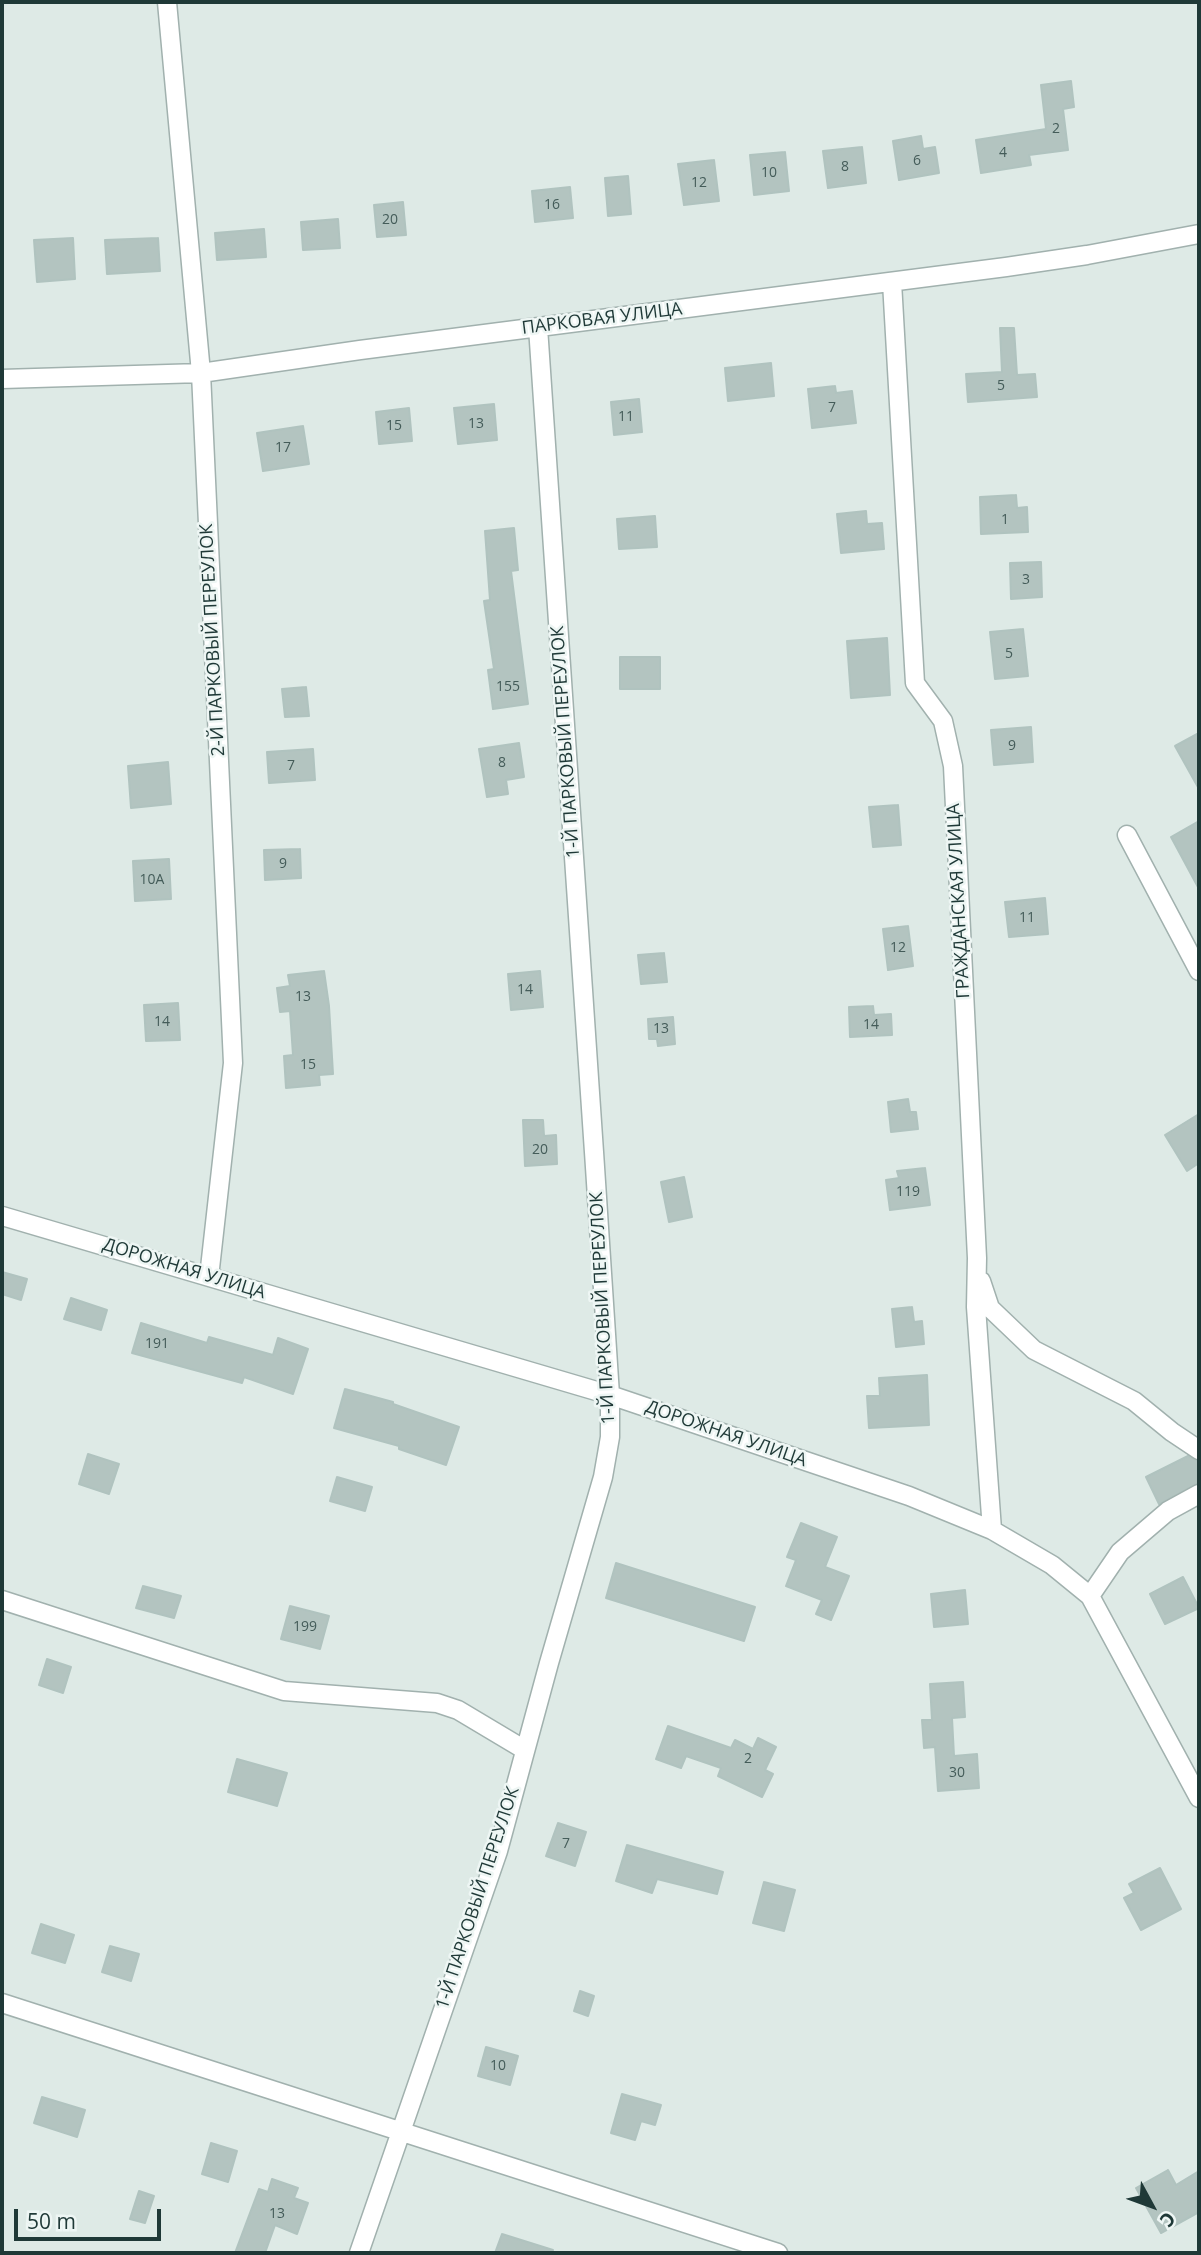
<!DOCTYPE html>
<meta charset="utf-8">
<style>
body{margin:0}
#map{position:relative;width:1201px;height:2255px;overflow:hidden;background:#deeae6;font-family:"Open Sans",sans-serif}
canvas{display:block}
.frame{position:absolute;inset:0;border:4px solid #1f3937;pointer-events:none}
.north{position:absolute;left:1117px;top:2171px;width:70px;height:70px;-webkit-text-stroke:5px #eef6f4;paint-order:stroke;rotate:131deg;font-size:19px;font-weight:700;line-height:28px;text-align:center;color:#1f3937}
.north::after{content:'';display:block;margin:auto;width:24px;height:32px;background:#1f3937;clip-path:polygon(50% 0,100% 100%,50% 72%,0 100%)}
.scale{position:absolute;left:14px;top:2209px;width:147px;height:32px;box-sizing:border-box;border:4px solid #1f3937;border-top:0;padding-left:9px;font-size:21px;line-height:24px;white-space:nowrap;color:#1f3937;-webkit-text-stroke:5px #eef6f4;paint-order:stroke}
</style>
<div id="map">
<canvas width="1201" height="2255"></canvas>
<div class="frame"></div>
<div class="north">С</div>
<div class="scale">50 m</div>
</div>
<script>
const context = document.querySelector('canvas').getContext('2d');
context.lineJoin = 'round';
function fillPath(path, color) { context.fillStyle = color; context.fill(path, 'evenodd'); }
const toPath = rows => new Path2D(rows.map(r => 'M' + r).join(''));
function strokePath(path, color, width, dash) { context.strokeStyle = color; context.lineWidth = width; context.lineCap = dash ? 'butt' : 'round'; context.setLineDash(dash || []); context.stroke(path); }
function label(font, color, halo, rows, align = 'center') {
  context.font = font + ' "Open Sans",sans-serif'; context.lineWidth = 5; context.setLineDash([]); context.textBaseline = 'middle'; context.strokeStyle = halo; context.fillStyle = color; for (const [text, x, y, turn = 0] of rows) {
    context.save(); context.translate(x, y); context.rotate((+turn || 0) * Math.PI / 180); context.textAlign = isNaN(turn) ? turn : align; if (halo) context.strokeText(text, 0, 0); context.fillText(text, 0, 0); context.restore();
  }
}
const building = toPath([
 [1071,81,1074,107,1063,109,1068,150,1029,155,1031,165,981,173,976,140,1046,129,1041,85,1071,81],
 [921,136,923,149,935,147,939,173,899,180,893,141,921,136],
 [862,147,866,183,828,188,823,151,862,147],
 [785,152,789,191,754,195,750,155,785,152],
 [714,160,719,201,684,205,678,164,714,160],
 [628,176,631,214,608,216,605,178,628,176],
 [570,187,573,218,535,222,532,191,570,187],
 [403,202,406,235,377,237,374,205,403,202],
 [338,219,340,248,303,250,301,222,338,219],
 [264,229,266,257,217,260,215,233,264,229],
 [73,238,75,279,37,282,34,240,73,238],
 [158,238,160,271,107,274,105,240,158,238],
 [1000,328,1014,328,1017,375,1035,374,1037,397,968,402,966,374,1002,372,1000,328],
 [771,363,774,396,728,401,725,368,771,363],
 [835,386,836,393,852,391,856,423,812,428,808,389,835,386],
 [639,399,642,432,614,435,611,402,639,399],
 [494,404,497,440,458,444,454,408,494,404],
 [409,408,412,441,379,444,376,412,409,408],
 [303,426,309,464,263,471,257,433,303,426],
 [1016,495,1017,508,1027,507,1028,532,981,534,980,497,1016,495],
 [866,511,867,524,882,523,884,549,841,553,837,514,866,511],
 [655,516,657,547,619,549,617,519,655,516],
 [514,528,518,570,511,571,528,704,493,709,488,670,494,669,484,601,490,600,485,531,514,528],
 [1041,562,1042,597,1011,599,1010,563,1041,562],
 [1023,629,1028,676,995,679,990,632,1023,629],
 [887,638,890,695,851,698,847,641,887,638],
 [620,657,660,657,660,689,620,689,620,657],
 [306,687,309,716,285,717,282,689,306,687],
 [1031,727,1033,762,994,765,991,730,1031,727],
 [1199,733,1199,789,1175,746,1199,733],
 [519,743,524,777,506,780,508,794,487,797,479,749,519,743],
 [313,749,315,780,269,783,267,752,313,749],
 [168,762,171,804,131,808,128,766,168,762],
 [898,805,901,845,873,847,869,807,898,805],
 [1199,821,1199,889,1171,837,1199,821],
 [300,849,301,878,265,880,264,850,300,849],
 [169,859,171,899,135,901,133,861,169,859],
 [1045,898,1048,934,1009,937,1005,902,1045,898],
 [908,926,913,966,888,970,883,929,908,926],
 [664,953,667,982,641,984,638,955,664,953],
 [324,971,329,1006,333,1074,319,1075,320,1085,286,1088,284,1056,293,1055,290,1011,280,1012,277,988,290,986,288,975,324,971],
 [540,971,543,1007,511,1010,508,974,540,971],
 [178,1003,180,1040,146,1041,144,1005,178,1003],
 [873,1006,874,1015,891,1014,892,1035,850,1037,849,1007,873,1006],
 [673,1017,675,1044,658,1046,657,1039,649,1039,648,1019,673,1017],
 [908,1099,910,1112,916,1112,918,1129,891,1132,888,1102,908,1099],
 [1199,1114,1199,1163,1187,1171,1165,1135,1199,1114],
 [523,1120,543,1120,544,1136,556,1135,557,1164,525,1166,523,1120],
 [925,1168,930,1205,890,1210,886,1180,899,1178,897,1171,925,1168],
 [684,1177,692,1217,669,1222,661,1182,684,1177],
 [2,1272,27,1279,21,1300,2,1294,2,1272],
 [71,1298,107,1310,101,1330,64,1319,71,1298],
 [912,1307,914,1322,922,1321,924,1344,896,1347,892,1309,912,1307],
 [141,1323,207,1343,209,1337,273,1355,278,1338,308,1349,293,1394,244,1377,242,1383,132,1353,141,1323],
 [927,1375,929,1425,869,1428,867,1396,880,1396,879,1378,927,1375],
 [345,1389,393,1402,393,1404,459,1427,446,1465,399,1449,399,1446,334,1428,345,1389],
 [88,1454,119,1464,109,1494,79,1484,88,1454],
 [1188,1456,1199,1461,1199,1483,1159,1504,1146,1477,1188,1456],
 [337,1477,372,1487,365,1511,330,1501,337,1477],
 [801,1523,837,1537,825,1567,849,1576,831,1620,816,1614,822,1600,786,1586,796,1560,787,1557,801,1523],
 [616,1563,755,1607,744,1641,606,1598,616,1563],
 [1183,1577,1199,1608,1165,1624,1150,1594,1183,1577],
 [143,1586,181,1596,174,1618,136,1608,143,1586],
 [965,1590,968,1624,934,1627,931,1594,965,1590],
 [290,1606,329,1616,320,1649,281,1639,290,1606],
 [47,1659,71,1667,63,1693,39,1685,47,1659],
 [963,1682,965,1717,952,1718,954,1756,977,1754,979,1788,938,1791,935,1747,924,1748,922,1720,932,1720,930,1684,963,1682],
 [668,1726,731,1748,735,1740,753,1749,758,1738,776,1747,765,1770,773,1774,762,1797,718,1776,721,1768,686,1756,681,1768,656,1759,668,1726],
 [237,1759,287,1773,277,1806,228,1792,237,1759],
 [558,1823,586,1832,575,1866,546,1856,558,1823],
 [627,1845,723,1872,717,1894,657,1879,652,1893,616,1881,627,1845],
 [1160,1868,1181,1909,1141,1930,1124,1898,1134,1893,1129,1884,1160,1868],
 [764,1882,795,1890,784,1931,753,1923,764,1882],
 [41,1924,74,1935,65,1963,32,1953,41,1924],
 [110,1946,139,1954,131,1981,102,1972,110,1946],
 [580,1991,594,1996,588,2016,574,2011,580,1991],
 [486,2047,518,2056,510,2085,478,2076,486,2047],
 [622,2094,661,2105,655,2125,641,2121,635,2140,611,2133,622,2094],
 [42,2097,85,2110,77,2137,34,2123,42,2097],
 [211,2143,237,2151,228,2182,202,2174,211,2143],
 [1168,2170,1176,2185,1199,2171,1199,2212,1161,2233,1136,2188,1168,2170],
 [272,2179,298,2188,294,2198,308,2203,297,2234,275,2225,265,2253,235,2253,259,2189,268,2192,272,2179],
 [139,2191,154,2196,145,2223,130,2219,139,2191],
 [502,2234,553,2250,552,2253,495,2253,502,2234]
]);
fillPath(building, '#b3c4c0');
strokePath(building, '#b0c3bf', 2);
const minor = toPath([
 [167,2,201,373,233,1063,209,1277],
 [892,282,915,683,943,721,953,766,977,1258,976,1307,992,1530],
 [2,379,201,373,360,350,1006,267,1087,255,1199,234],
 [1127,835,1199,971],
 [2,1216,610,1395,909,1496,992,1530,1052,1565,1090,1596,1199,1798],
 [981,1281,990,1308,1034,1350,1134,1401,1172,1432,1199,1450],
 [1090,1596,1120,1552,1168,1511,1199,1494],
 [2,1600,284,1691,437,1703,458,1710,525,1750],
 [2,2003,778,2253],
 [359,2253,498,1851,549,1663,603,1477,610,1437,610,1395,594,1152,538,327]
]);
strokePath(minor, '#a1b1ae', 21);
strokePath(minor, '#fff', 18);
label('14px', '#445c59', null, [
 ["2",1056,129],
 ["4",1003,153],
 ["6",917,161],
 ["8",845,167],
 ["10",769,173],
 ["12",699,183],
 ["16",552,205],
 ["20",390,220],
 ["5",1001,386],
 ["7",832,408],
 ["11",626,417],
 ["13",476,424],
 ["15",394,426],
 ["17",283,448],
 ["1",1005,520],
 ["3",1026,580],
 ["5",1009,654],
 ["155",508,687],
 ["9",1012,746],
 ["8",502,763],
 ["7",291,766],
 ["9",283,864],
 ["10А",152,880],
 ["11",1027,918],
 ["12",898,948],
 ["14",525,990],
 ["13",303,997],
 ["14",162,1022],
 ["14",871,1025],
 ["13",661,1029],
 ["15",308,1065],
 ["20",540,1150],
 ["119",908,1192],
 ["191",157,1344],
 ["199",305,1627],
 ["2",748,1759],
 ["30",957,1773],
 ["7",566,1844],
 ["10",498,2066],
 ["13",277,2214]
]);
label('18px', '#1f3937', '#eef6f4', [
 ["ПАРКОВАЯ УЛИЦА",602,319,-7],
 ["2-Й ПАРКОВЫЙ ПЕРЕУЛОК",213,640,-93],
 ["1-Й ПАРКОВЫЙ ПЕРЕУЛОК",566,742,-94],
 ["ГРАЖДАНСКАЯ УЛИЦА",959,901,-93],
 ["ДОРОЖНАЯ УЛИЦА",184,1269,17],
 ["1-Й ПАРКОВЫЙ ПЕРЕУЛОК",603,1308,-93],
 ["ДОРОЖНАЯ УЛИЦА",726,1434,19],
 ["1-Й ПАРКОВЫЙ ПЕРЕУЛОК",478,1898,-72]
]);
</script>
